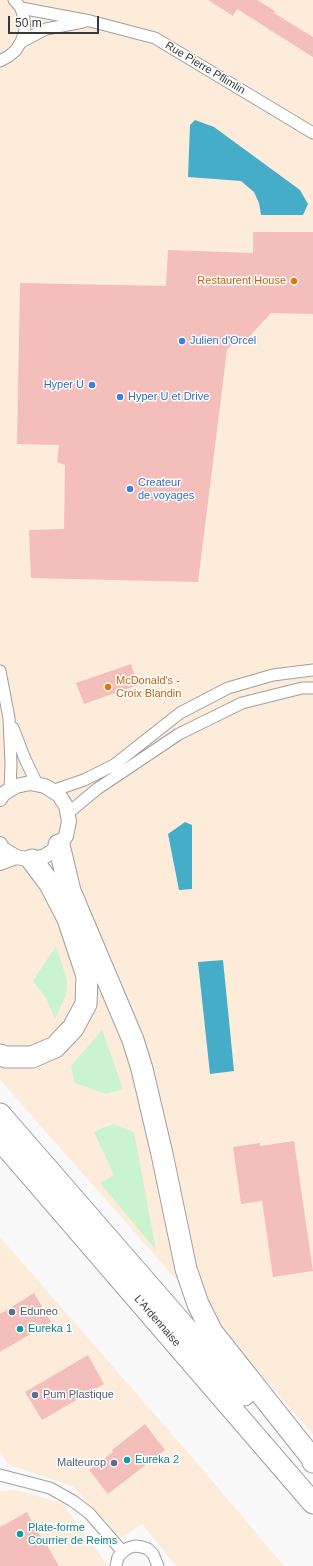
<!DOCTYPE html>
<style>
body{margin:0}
#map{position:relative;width:313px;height:1566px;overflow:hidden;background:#f9f9fa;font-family:Helvetica,sans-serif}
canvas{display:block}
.scale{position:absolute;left:8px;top:16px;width:91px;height:18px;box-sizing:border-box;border:2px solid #383838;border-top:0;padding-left:5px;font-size:12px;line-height:14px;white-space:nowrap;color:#383838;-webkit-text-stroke:3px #fff;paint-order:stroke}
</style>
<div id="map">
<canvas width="313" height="1566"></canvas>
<div class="scale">50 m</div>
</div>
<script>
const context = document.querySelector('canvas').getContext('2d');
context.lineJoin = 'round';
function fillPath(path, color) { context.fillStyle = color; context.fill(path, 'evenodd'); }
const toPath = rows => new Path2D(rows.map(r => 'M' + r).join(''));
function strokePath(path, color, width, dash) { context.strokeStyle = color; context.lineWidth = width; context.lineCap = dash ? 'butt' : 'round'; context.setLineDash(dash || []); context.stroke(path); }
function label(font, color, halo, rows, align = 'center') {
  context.font = font + ' Helvetica,sans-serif'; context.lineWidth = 3; context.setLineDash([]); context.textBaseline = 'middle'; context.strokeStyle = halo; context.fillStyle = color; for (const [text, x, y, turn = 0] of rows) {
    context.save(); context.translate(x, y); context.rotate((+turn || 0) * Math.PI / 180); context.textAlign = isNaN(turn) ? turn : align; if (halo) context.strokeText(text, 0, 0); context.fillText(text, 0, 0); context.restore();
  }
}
fillPath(toPath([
 [0,0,313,0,313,1434,0,1080],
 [0,1237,204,1471,284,1566,176,1566,142,1524,120,1538,100,1515,72,1486,7,1464,0,1451],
 [16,1490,62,1503,108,1566,0,1566,0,1491]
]), '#feecdb');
fillPath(toPath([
 [56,946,67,980,66,995,55,1019,46,998,33,981],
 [102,1030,123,1089,106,1094,75,1083,71,1066],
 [113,1124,134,1132,156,1250,100,1183,114,1175,94,1132]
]), '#caf3cf');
fillPath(toPath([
 [195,120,214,127,300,190,308,204,303,215,261,215,259,203,254,192,241,181,188,177,190,125],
 [185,822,192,825,192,889,179,890,168,834],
 [223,960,234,1071,210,1074,198,962]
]), '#46adc9');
fillPath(toPath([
 [208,0,257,0,275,11,274,13,313,37,313,57,237,9,233,16],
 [253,232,313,232,313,314,271,313,249,337,237,339,227,350,198,582,31,578,29,530,64,529,65,465,57,462,59,445,17,444,20,283,166,286,168,250,253,253],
 [131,664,138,685,84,704,76,683],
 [294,1141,313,1271,273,1277,262,1201,241,1204,233,1147,260,1143,260,1146],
 [34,1293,51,1322,0,1352,0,1314],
 [88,1355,104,1384,42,1420,25,1392],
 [145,1424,165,1450,108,1494,89,1470,113,1452,112,1450],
 [27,1512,43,1541,44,1540,59,1566,0,1566,0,1527]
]), '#f4bfbb');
const minor = toPath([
 [21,8,90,21,155,38,313,133],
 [21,42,46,29,83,22],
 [0,61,9,56,16,50,21,42,25,31,24,19,21,8,14,0],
 [0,671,9,718,11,764,10,790],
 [13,728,25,759,37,784],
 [52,791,84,780,114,765,180,713,228,688,273,675,313,670],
 [67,814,97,789,179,734,242,703,302,688,313,688],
 [0,1475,50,1488,73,1501,89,1513,123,1552],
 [116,1566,118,1557,123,1552,128,1548,135,1546,142,1547,148,1549,153,1554,158,1566]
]);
const tertiary = toPath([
 [0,799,3,794,16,786,30,783,45,786,59,795,66,806,69,821,66,836,56,849,45,856,32,860,16,857,3,849,0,844],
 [0,863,16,857]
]);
const motorway = toPath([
 [59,845,70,891,133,1040,142,1069,162,1154,186,1269,198,1304,212,1332,311,1457,313,1462],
 [0,1055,6,1057,32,1057,55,1047,73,1028,86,1004,87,976,68,919,50,884,32,860],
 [0,1114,244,1395],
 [0,1140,313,1503]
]);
strokePath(minor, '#9e9fa0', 13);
strokePath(tertiary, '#9e9fa0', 16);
strokePath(motorway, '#9e9fa0', 23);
strokePath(minor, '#fff', 11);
strokePath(tertiary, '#fff', 14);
strokePath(motorway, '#fff', 21);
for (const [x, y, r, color] of [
 [294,281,4,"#e8710a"],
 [182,341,4,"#3f7fe0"],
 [92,385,4,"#3f7fe0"],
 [120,397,4,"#3f7fe0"],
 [130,489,4,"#3f7fe0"],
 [108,687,4,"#e8710a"],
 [12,1312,4,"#5c6f8a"],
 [20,1329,4,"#0f9aa8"],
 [35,1395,4,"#5c6f8a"],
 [127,1460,4,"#0f9aa8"],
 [114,1463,4,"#5c6f8a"],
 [20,1534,4,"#0f9aa8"]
]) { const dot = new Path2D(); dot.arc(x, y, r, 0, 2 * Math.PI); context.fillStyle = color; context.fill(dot); strokePath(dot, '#fff', 1.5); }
label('11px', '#383838', '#fff', [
 ["Rue Pierre Pflimlin",205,68,31],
 ["L'Ardennaise",157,1321,49]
]);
label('11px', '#c56008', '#fff', [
 ["Restaurent House",286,281],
 ["McDonald's -",116,681,"left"],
 ["Croix Blandin",116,694,"left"]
], 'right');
label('11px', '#366cbe', '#fff', [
 ["Julien d'Orcel",190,341],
 ["Hyper U",84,385,"right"],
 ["Hyper U et Drive",128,397],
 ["Createur",138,483],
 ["de voyages",138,496]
], 'left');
label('11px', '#4e5e75', '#fff', [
 ["Eduneo",20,1312],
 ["Pum Plastique",43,1395],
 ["Malteurop",106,1463,"right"]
], 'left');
label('11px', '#0d838f', '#fff', [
 ["Eureka 1",28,1329],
 ["Eureka 2",135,1460],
 ["Plate-forme",28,1528],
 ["Courrier de Reims",28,1541]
], 'left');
</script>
